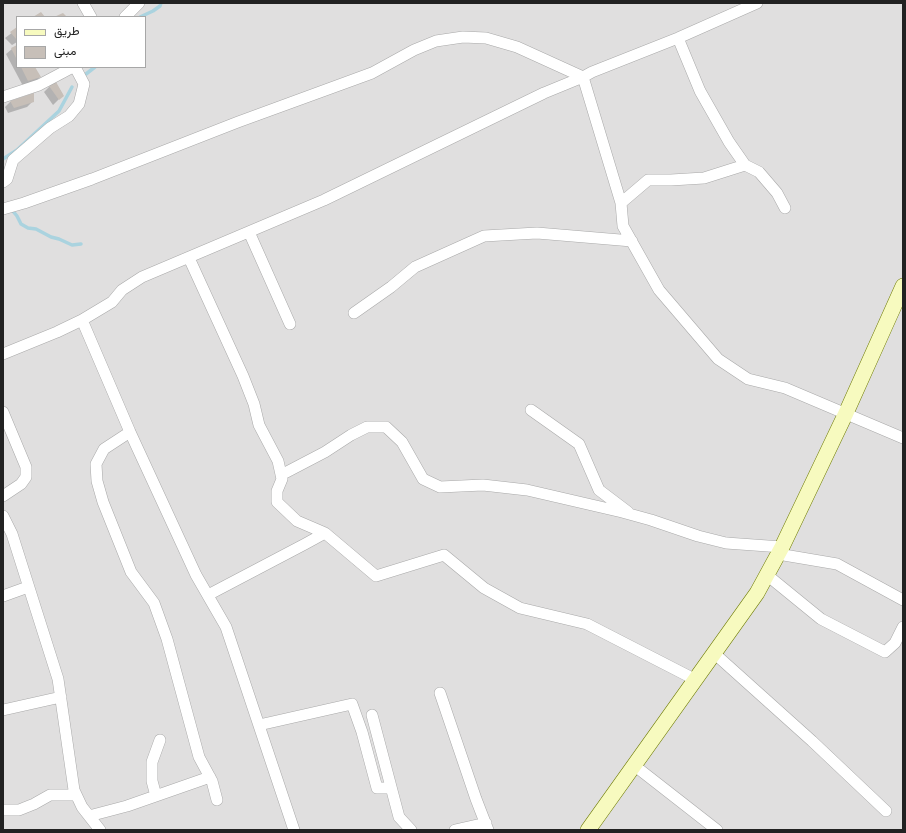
<!DOCTYPE html>
<meta charset="utf-8">
<style>
body{margin:0}
#map{position:relative;width:906px;height:833px;overflow:hidden;background:#f2efe9;font-family:Figtree,Vazirmatn,sans-serif}
canvas{display:block}
.frame{position:absolute;inset:0;border:4px solid #222;pointer-events:none}
.legend{position:absolute;left:16px;top:16px;width:130px;height:52px;box-sizing:border-box;background:#fff;border:1px solid #a7a7a7;margin:0;padding:5px 7px;list-style:none;font-size:12px;color:#222}
.legend li{display:flex;align-items:center;gap:8px;height:20px}
.legend b{width:20px;border:1px solid #a7a7a7}
</style>
<div id="map">
<canvas width="906" height="833"></canvas>
<div class="frame"></div>
<ul class="legend">
<li><b style="height:5px;background:#f7fabf"></b>طريق</li>
<li><b style="height:11px;background:#c7bfb8"></b>مبنى</li>
</ul>
</div>
<script>
const context = document.querySelector('canvas').getContext('2d');
context.lineJoin = 'round';
function fillPath(path, color) { context.fillStyle = color; context.fill(path, 'evenodd'); }
const toPath = rows => new Path2D(rows.map(r => 'M' + r).join(''));
function strokePath(path, color, width, dash) { context.strokeStyle = color; context.lineWidth = width; context.lineCap = dash ? 'butt' : 'round'; context.setLineDash(dash || []); context.stroke(path); }
fillPath(toPath([
 [3,3,903,3,903,830,3,830],
 [17,17,145,17,145,67,17,67]
]), '#e0dfdf');
fillPath(toPath([
 [17,29,17,42,12,45,5,38],
 [17,46,17,67,34,67,40,77,35,82,23,86,6,54,12,49],
 [56,83,63,95,53,105,44,92,49,87],
 [33,94,33,101,27,107,8,113,5,107,10,102]
]), '#0003');
strokePath(toPath([
 [140,17,153,11,160,6,161,3],
 [86,74,95,67],
 [3,159,17,150,59,111,72,87],
 [12,210,17,216,21,224,28,228,36,229,51,237,59,239,72,245,81,244]
]), '#aad3df', 3.5);
fillPath(toPath([
 [41,12,45,17,33,17],
 [63,13,67,17,54,17],
 [17,27,17,40,10,32],
 [17,45,17,60,11,48],
 [21,67,35,67,41,77,28,81],
 [56,82,64,96,59,100,49,86],
 [34,93,34,102,14,108,10,101]
]), '#c7bfb8');
const street = toPath([
 [83,3,91,17],
 [125,17,139,3],
 [678,38,700,91,729,142,745,165,759,172,777,193,785,208],
 [3,97,39,85,73,67],
 [3,182,7,179,13,160,50,128,69,116,79,104,84,84,75,67],
 [621,203,648,180,671,180,704,178,745,165],
 [3,209,24,203,92,179,238,122,372,73,414,50,436,41,463,37,486,38,517,47,583,77,621,203,623,226,659,290,718,359,748,379,785,388,903,438],
 [249,232,290,324],
 [189,258,243,376,254,404,259,425,278,461,282,479,277,491,277,502,297,521,325,533,376,576,444,555,484,588,520,608,587,624,696,680],
 [354,313,391,287,415,267,484,236,537,233,632,241],
 [82,320,130,432,196,575,226,627,294,830],
 [3,354,57,332,82,320,112,302,122,290,142,277,324,200,544,93,583,77,592,72,678,38,757,3],
 [531,410,579,444,599,490,628,512],
 [3,412,26,467,26,477,21,484,3,496],
 [130,432,104,449,96,464,97,481,103,502,131,572,154,603,167,639,199,757,212,781,217,800],
 [281,475,325,452,351,435,367,427,386,427,402,442,423,479,440,487,483,485,527,490,622,512,651,520,698,536,726,543,782,547],
 [3,516,12,534,58,679,74,790,82,807,100,830],
 [778,554,837,564,903,600],
 [767,575,821,619,885,652,895,643,903,627],
 [208,595,305,544,325,533],
 [3,596,28,587],
 [715,654,812,741,886,811],
 [440,693,476,799,488,830],
 [3,710,61,697],
 [372,715,399,817,411,830],
 [259,725,352,704,362,732,377,788,391,788],
 [635,766,717,830],
 [156,796,152,781,152,762,160,740],
 [3,810,19,810,34,804,50,795,76,795],
 [89,816,127,806,210,777],
 [455,830,486,823]
]);
const secondary = toPath([
 [588,830,757,593,782,547,846,413,903,286]
]);
strokePath(street, '#a9a9a9', 12);
strokePath(secondary, '#707d05', 16);
strokePath(street, '#fff', 11);
strokePath(secondary, '#f7fabf', 15);
</script>
